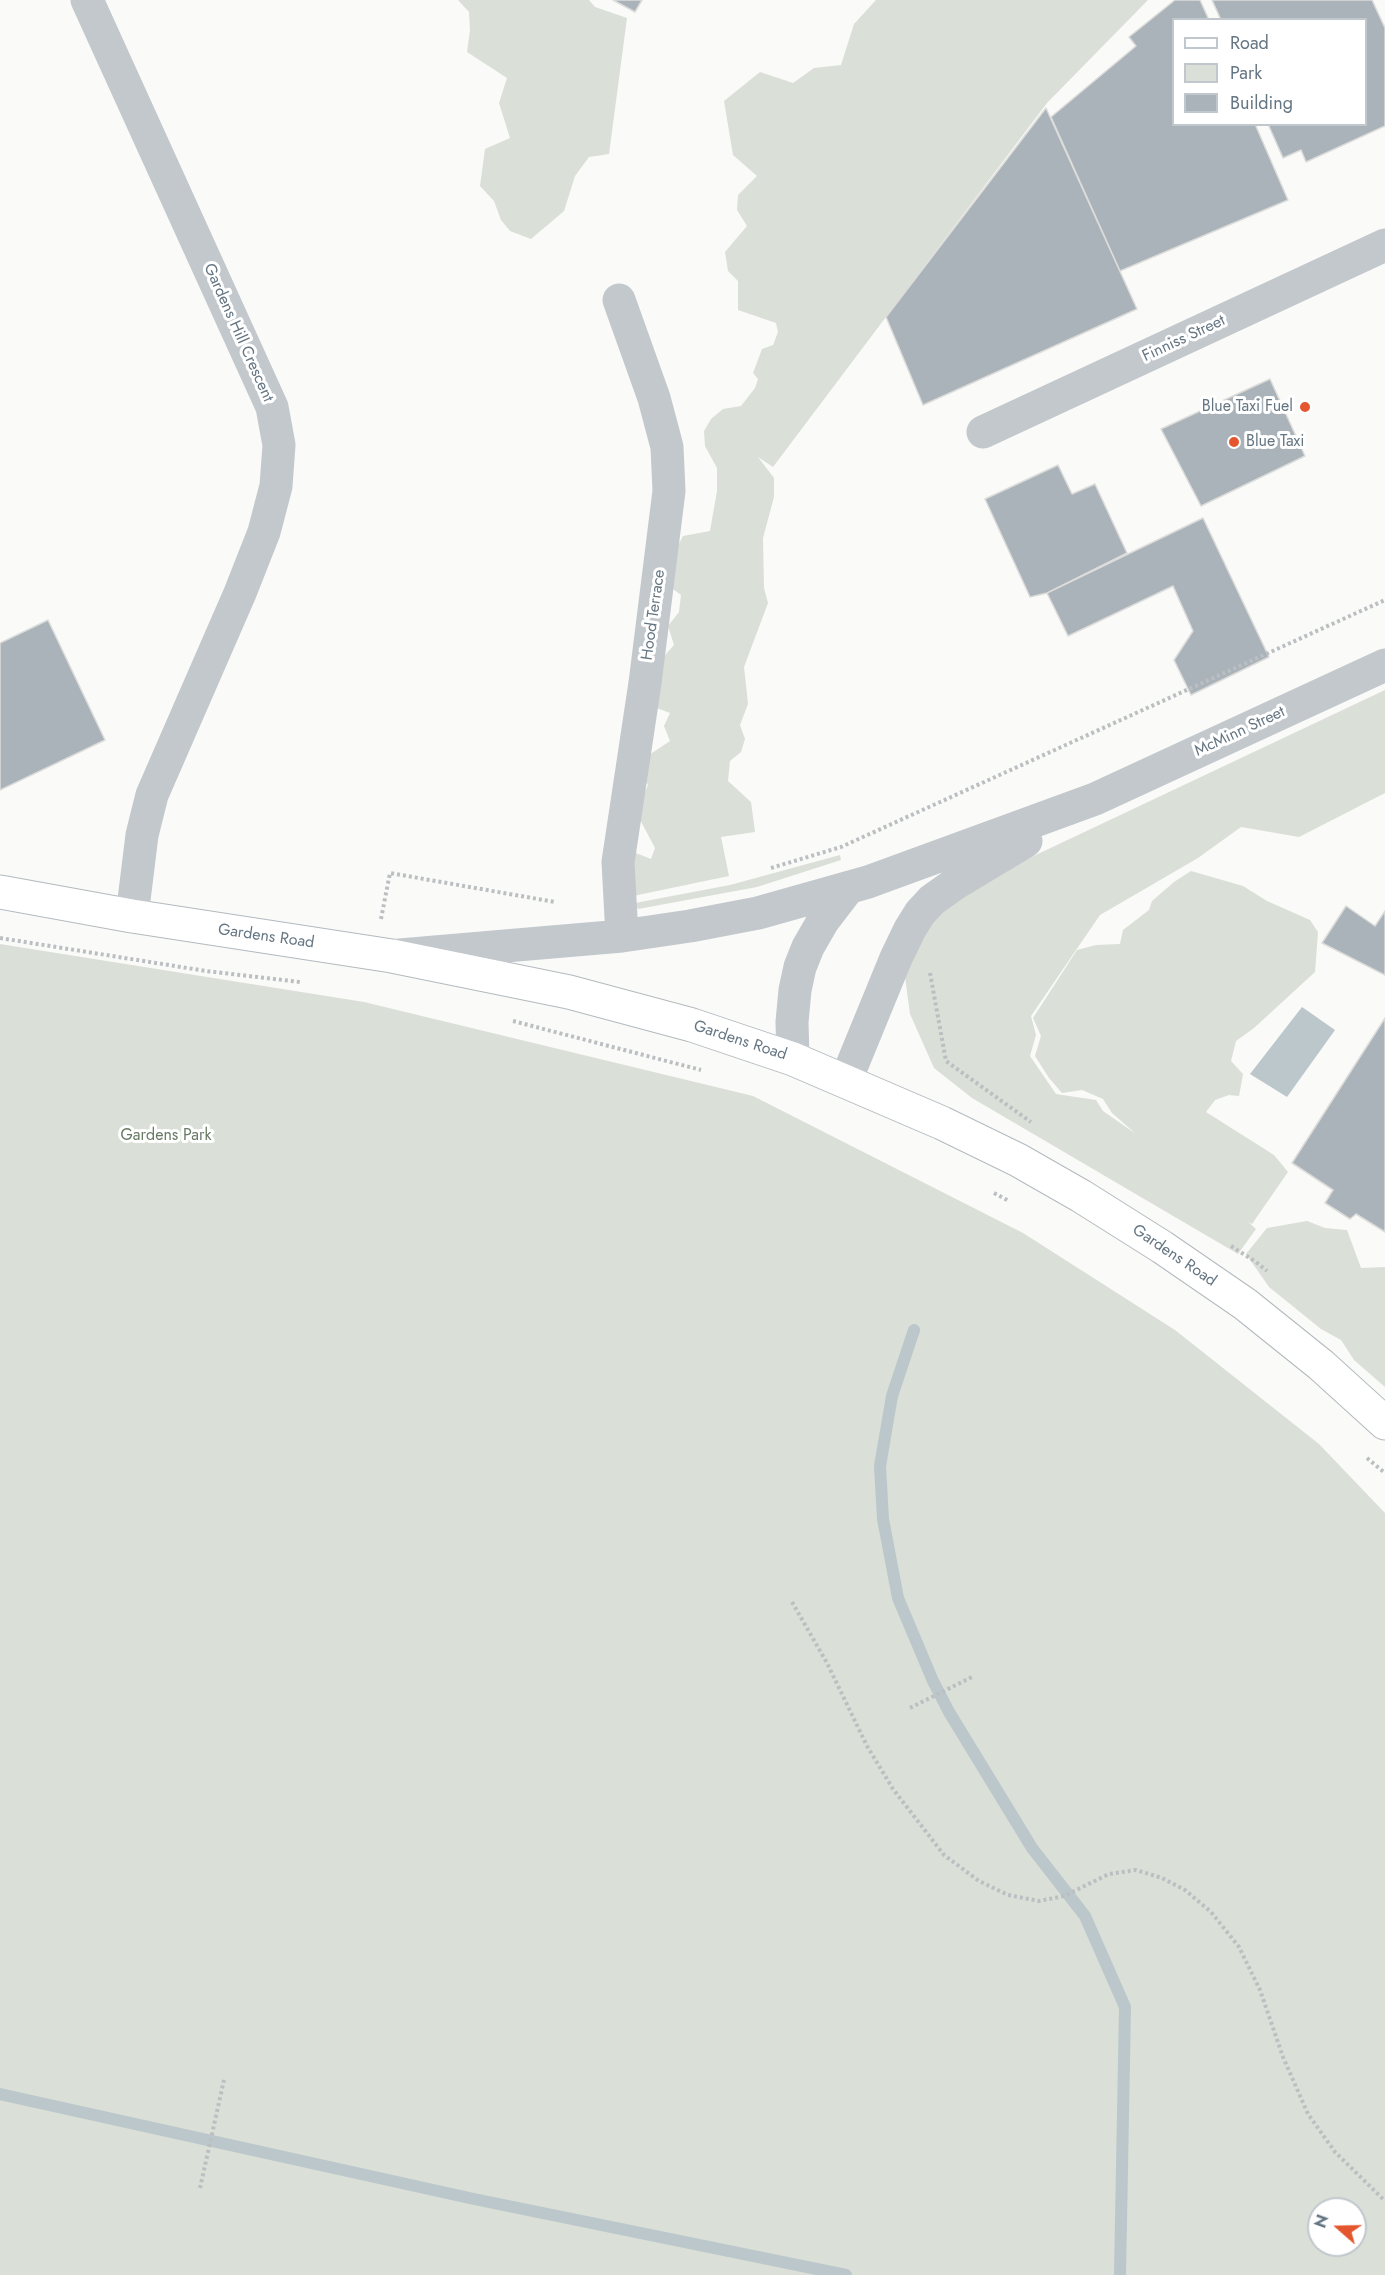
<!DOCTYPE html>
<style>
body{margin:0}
#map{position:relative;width:1385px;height:2275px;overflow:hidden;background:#fafaf8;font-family:Jost,sans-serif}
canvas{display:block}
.legend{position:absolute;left:1172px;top:18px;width:195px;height:108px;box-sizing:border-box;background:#fff;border:2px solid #c1c8cd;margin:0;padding:8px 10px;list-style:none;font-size:18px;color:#657683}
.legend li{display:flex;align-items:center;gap:12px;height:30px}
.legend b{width:30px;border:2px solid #c1c8cd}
.north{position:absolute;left:1307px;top:2197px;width:60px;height:60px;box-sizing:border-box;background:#fff;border:2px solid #c1c8cd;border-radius:50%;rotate:290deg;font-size:16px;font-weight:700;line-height:24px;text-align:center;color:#657683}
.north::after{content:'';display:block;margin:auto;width:21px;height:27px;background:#e4572e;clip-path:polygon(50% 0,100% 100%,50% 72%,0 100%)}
</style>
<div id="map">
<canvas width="1385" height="2275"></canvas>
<ul class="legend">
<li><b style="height:8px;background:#fff"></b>Road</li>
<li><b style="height:16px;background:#dadfd7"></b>Park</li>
<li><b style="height:16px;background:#aab3b9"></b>Building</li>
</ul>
<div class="north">N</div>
</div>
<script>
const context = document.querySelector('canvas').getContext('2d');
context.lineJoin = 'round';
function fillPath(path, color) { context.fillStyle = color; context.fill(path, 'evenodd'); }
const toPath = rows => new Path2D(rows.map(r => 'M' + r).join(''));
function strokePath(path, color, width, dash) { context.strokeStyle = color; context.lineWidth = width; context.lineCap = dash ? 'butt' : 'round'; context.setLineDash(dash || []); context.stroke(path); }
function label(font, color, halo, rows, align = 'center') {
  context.font = font + ' Jost,sans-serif'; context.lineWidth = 6; context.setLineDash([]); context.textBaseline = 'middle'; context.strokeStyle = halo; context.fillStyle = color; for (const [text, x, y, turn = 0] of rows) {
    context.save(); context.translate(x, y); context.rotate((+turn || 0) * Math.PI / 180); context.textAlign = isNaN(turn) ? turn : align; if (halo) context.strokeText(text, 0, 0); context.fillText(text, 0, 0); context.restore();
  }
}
fillPath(toPath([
 [458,0,589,0,595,7,627,18,609,154,589,157,575,176,564,211,531,239,510,231,501,220,494,201,480,186,485,149,510,138,499,103,507,78,467,52,470,30,469,12],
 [876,0,1148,0,1047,103,773,467,758,457,774,478,774,497,763,538,764,588,768,603,744,667,748,704,740,725,745,739,741,752,730,761,728,781,751,802,755,832,721,837,729,876,633,896,626,849,651,859,655,848,636,812,648,785,639,771,646,757,670,741,664,726,670,713,649,705,658,663,674,645,668,626,679,612,681,595,669,586,665,570,683,536,710,531,717,491,717,468,705,446,704,431,711,419,723,409,741,406,755,388,758,379,753,373,762,349,773,345,778,332,776,323,738,310,738,281,728,271,725,252,747,226,737,210,738,195,757,176,733,155,724,101,760,72,793,83,814,68,841,65,854,24],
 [1385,690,1385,793,1299,837,1241,827,1198,858,1100,915,1031,1016,1036,1035,1030,1056,1056,1094,1096,1100,1103,1111,1136,1134,1112,1113,1103,1099,1082,1090,1062,1093,1049,1078,1035,1056,1041,1036,1033,1018,1077,950,1096,945,1120,944,1123,930,1149,910,1152,901,1174,882,1191,871,1243,886,1267,901,1310,920,1318,932,1315,972,1254,1028,1236,1041,1231,1061,1243,1074,1239,1096,1229,1095,1215,1100,1206,1112,1274,1155,1288,1172,1252,1224,1248,1222,1256,1229,1238,1254,972,1098,934,1068,910,1014,905,977,922,934,944,905,968,887],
 [840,855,841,860,757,887,638,909,635,903,730,885],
 [0,944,364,1002,753,1096,1023,1233,1175,1330,1319,1444,1385,1513,1385,2275,0,2275],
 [1319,2209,1355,2209,1355,2245,1319,2245],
 [1307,1221,1325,1228,1347,1230,1361,1268,1385,1267,1385,1387,1354,1360,1341,1340,1321,1329,1269,1287,1246,1254,1267,1228]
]), '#dadfd7');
fillPath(toPath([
 [1302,1007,1335,1030,1287,1097,1250,1074]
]), '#bbc7cb');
strokePath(toPath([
 [914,1330,892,1396,880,1466,883,1519,898,1598,933,1681,949,1712,1032,1848,1085,1916,1125,2007,1120,2275],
 [0,2094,474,2199,846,2275]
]), '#bbc7cb', 12);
const building = toPath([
 [613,0,642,0,635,12,613,0],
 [1175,0,1200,0,1209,20,1174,20,1174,124,1255,124,1288,200,1120,271,1051,117,1136,46,1129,37,1175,0],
 [1212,0,1372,0,1385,28,1385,126,1306,162,1301,150,1283,158,1268,124,1366,124,1366,20,1221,20,1212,0],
 [1046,108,1137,309,923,405,886,317,1046,108],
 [1270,379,1305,456,1201,506,1161,429,1270,379],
 [1058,465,1072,494,1095,484,1127,553,1047,593,1030,597,985,499,1058,465],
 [1203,518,1269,657,1191,695,1174,660,1193,631,1173,586,1068,636,1047,593,1203,518],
 [48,620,105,740,0,790,0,643,48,620],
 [1346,906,1375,926,1385,911,1385,975,1322,943,1346,906],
 [1385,1018,1385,1232,1356,1214,1350,1219,1325,1203,1333,1190,1292,1163,1385,1018]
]);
fillPath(building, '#aab3b9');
strokePath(building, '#dcdcda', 1.5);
const secondary = toPath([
 [0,892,132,916,392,956,569,992,692,1025,793,1059,942,1123,1018,1160,1081,1196,1162,1247,1245,1304,1321,1365,1385,1423]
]);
strokePath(secondary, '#b3babf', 35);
strokePath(toPath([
 [771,868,841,847,1385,600],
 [381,919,390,873,555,902],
 [0,938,206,971,300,982],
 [930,973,946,1061,1031,1122],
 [513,1021,701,1070],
 [994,1193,1009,1201],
 [1231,1246,1256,1262,1267,1271],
 [1367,1458,1385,1473],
 [792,1602,827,1663,867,1746,893,1789,944,1855,979,1881,1008,1895,1039,1901,1064,1896,1109,1874,1136,1870,1162,1878,1185,1890,1211,1912,1239,1947,1260,1990,1283,2057,1308,2114,1335,2152,1385,2201],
 [910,1708,972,1677],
 [200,2188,224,2080]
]), '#bbbfc2', 4, [3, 3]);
strokePath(toPath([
 [87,0,272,407,279,445,276,486,264,532,240,593,152,795,142,835,132,916],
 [619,300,654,398,667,447,669,491,645,683,618,862,622,936],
 [983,432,1385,245],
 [400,955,622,936,690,926,758,913,868,882,1095,799,1385,665],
 [793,1059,792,1022,795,990,800,967,808,947,823,921,849,887],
 [846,1080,896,958,910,929,920,913,932,900,956,883,1026,841]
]), '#c3c8cc', 33);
strokePath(secondary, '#fff', 33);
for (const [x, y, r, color] of [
 [1305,407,6,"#e4572e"],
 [1234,442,6,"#e4572e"]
]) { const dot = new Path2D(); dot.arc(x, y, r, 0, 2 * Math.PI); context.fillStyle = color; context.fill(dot); strokePath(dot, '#fff', 2); }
label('16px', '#657683', '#fff', [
 ["Gardens Hill Crescent",238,333,66],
 ["Finniss Street",1184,339,-25],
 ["Hood Terrace",654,615,-82],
 ["McMinn Street",1240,732,-25],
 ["Gardens Road",266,937,8],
 ["Gardens Road",740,1041,18],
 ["Gardens Road",1174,1256,34]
]);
label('16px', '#657683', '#fff', [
 ["Blue Taxi Fuel",1293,407],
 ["Blue Taxi",1246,442,"left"]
], 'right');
label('16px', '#687a64', '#fff', [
 ["Gardens Park",166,1136]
]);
</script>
